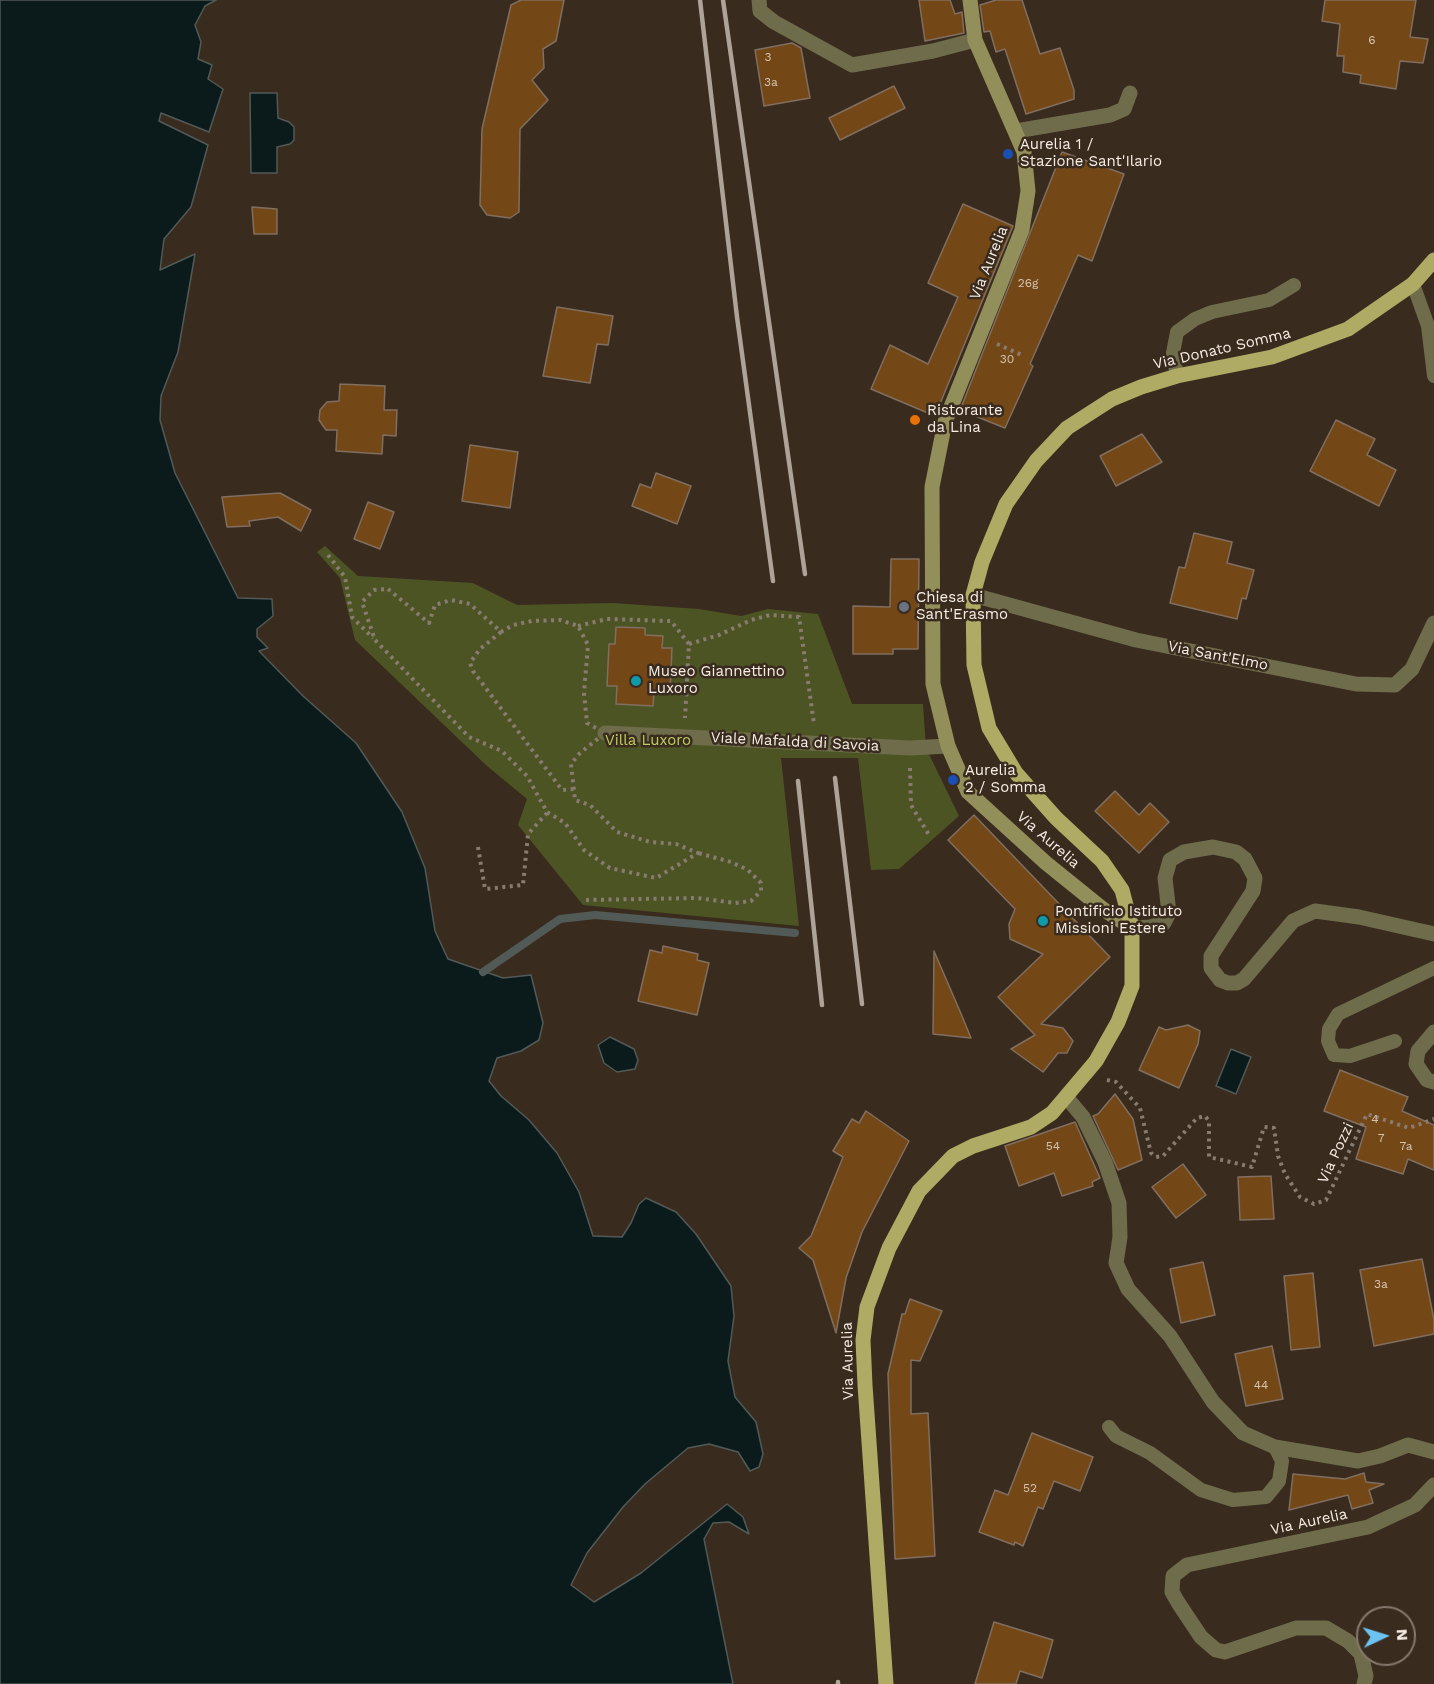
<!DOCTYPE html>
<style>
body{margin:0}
#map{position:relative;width:1434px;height:1684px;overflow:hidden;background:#392b1e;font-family:"Work Sans",sans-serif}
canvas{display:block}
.north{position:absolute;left:1356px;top:1606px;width:60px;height:60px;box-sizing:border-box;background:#392b1e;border:2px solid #85796e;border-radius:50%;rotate:86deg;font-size:16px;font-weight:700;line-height:24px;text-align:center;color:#f7eee5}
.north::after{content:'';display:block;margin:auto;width:21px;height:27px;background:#6cc3f2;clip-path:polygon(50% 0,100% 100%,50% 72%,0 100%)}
</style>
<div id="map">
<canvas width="1434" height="1684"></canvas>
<div class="north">N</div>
</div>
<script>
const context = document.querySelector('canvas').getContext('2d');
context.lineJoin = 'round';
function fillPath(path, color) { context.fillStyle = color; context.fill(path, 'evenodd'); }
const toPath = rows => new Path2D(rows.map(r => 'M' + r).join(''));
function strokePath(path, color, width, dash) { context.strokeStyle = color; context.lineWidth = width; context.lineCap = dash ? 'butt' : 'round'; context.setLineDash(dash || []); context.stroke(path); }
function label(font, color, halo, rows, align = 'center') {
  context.font = font + ' "Work Sans",sans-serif'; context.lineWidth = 5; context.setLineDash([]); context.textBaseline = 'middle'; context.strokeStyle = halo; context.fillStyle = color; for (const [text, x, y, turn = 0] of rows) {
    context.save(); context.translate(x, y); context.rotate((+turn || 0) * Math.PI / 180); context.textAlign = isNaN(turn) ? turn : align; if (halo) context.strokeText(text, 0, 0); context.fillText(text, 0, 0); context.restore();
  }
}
fillPath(toPath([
 [325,546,358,576,473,583,517,605,613,603,699,609,741,616,768,609,818,614,852,704,923,704,926,748,959,816,899,869,871,870,858,758,781,758,799,926,583,905,518,825,527,799,487,766,355,640,340,578,317,552]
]), '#4d5424');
const water = toPath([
 [0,0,216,0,205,6,195,25,201,42,198,59,212,65,208,79,223,89,209,132,161,113,159,121,208,145,191,207,164,239,160,270,195,254,178,352,161,396,160,420,175,473,238,598,272,599,273,616,257,629,257,637,268,648,259,651,303,696,356,743,402,812,425,868,435,931,448,959,503,978,531,975,543,1023,539,1040,521,1051,497,1058,489,1081,501,1096,529,1120,557,1153,579,1192,593,1236,622,1237,631,1223,639,1204,646,1198,676,1212,696,1234,731,1286,734,1316,728,1361,735,1397,756,1422,763,1454,759,1467,750,1471,738,1452,709,1444,688,1448,645,1484,623,1507,587,1553,571,1585,594,1602,641,1573,727,1504,743,1517,749,1534,729,1522,713,1523,704,1539,733,1684,0,1684,0,0],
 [250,93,277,93,278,118,289,122,294,127,294,140,290,144,277,147,277,173,251,173,250,93],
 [610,1037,634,1049,638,1060,635,1069,617,1072,604,1063,598,1045,610,1037],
 [1231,1049,1251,1057,1236,1094,1216,1086,1231,1049]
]);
fillPath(water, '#0b1b1b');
strokePath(water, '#525a58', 1.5);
strokePath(toPath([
 [483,972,560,919,595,915,795,933]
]), '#525a58', 8);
const building = toPath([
 [521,0,564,0,556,41,543,49,544,68,532,80,548,100,520,129,519,212,510,218,487,215,480,205,482,129,511,5,521,0],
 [919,0,950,0,955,14,962,12,964,33,925,41,919,0],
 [996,0,1022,0,1040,54,1060,48,1074,90,1074,99,1026,114,1005,49,996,52,990,31,984,32,980,5,996,0],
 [1325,0,1416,0,1410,37,1428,39,1423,63,1400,61,1396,89,1360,83,1361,75,1343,72,1344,56,1337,56,1340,24,1322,21,1325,0],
 [792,43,801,48,810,98,764,106,755,50,792,43],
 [894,86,905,108,840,140,829,118,894,86],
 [1062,152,1124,174,1092,261,1078,255,1030,364,1033,366,1005,428,960,410,1062,152],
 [963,204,1013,226,935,416,871,389,890,345,928,364,958,297,928,283,963,204],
 [252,207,277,209,277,234,254,234,252,207],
 [557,307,613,316,608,345,597,344,590,383,543,376,557,307],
 [340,384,385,386,384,410,397,410,396,436,383,435,382,454,336,451,337,430,326,430,319,420,320,410,327,402,339,401,340,384],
 [1336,420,1375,439,1367,455,1396,470,1379,506,1310,471,1336,420],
 [1142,434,1162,462,1116,486,1100,456,1142,434],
 [470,445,518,452,510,508,462,501,470,445],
 [656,473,691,486,677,524,632,506,640,484,651,488,656,473],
 [280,493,311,510,301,531,278,517,249,521,250,526,227,527,222,497,280,493],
 [368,502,394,512,380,549,354,539,368,502],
 [1194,533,1232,542,1227,563,1254,570,1246,599,1242,598,1237,619,1170,603,1179,567,1185,568,1194,533],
 [891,559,919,559,918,649,893,649,893,654,853,654,853,606,890,607,891,559],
 [616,627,645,628,645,635,663,636,662,648,672,648,670,692,654,691,653,706,616,704,617,686,607,686,609,644,615,644,616,627],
 [1115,791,1139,815,1150,803,1169,822,1139,853,1095,811,1115,791],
 [974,815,1110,957,1041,1024,1063,1028,1073,1041,1067,1053,1058,1053,1043,1072,1011,1049,1035,1035,998,997,1043,954,1010,939,1009,924,1015,909,948,840,974,815],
 [663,946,698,954,697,960,709,963,697,1015,638,1001,650,950,662,953,663,946],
 [934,951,962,1016,971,1038,933,1034,934,951],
 [1188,1025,1200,1031,1198,1044,1179,1088,1139,1070,1159,1027,1166,1030,1188,1025],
 [1340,1070,1408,1097,1402,1111,1434,1125,1434,1170,1408,1159,1403,1174,1356,1159,1366,1127,1324,1111,1340,1070],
 [1115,1094,1133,1119,1142,1160,1118,1170,1093,1116,1098,1114,1115,1094],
 [866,1111,909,1141,862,1232,846,1278,836,1333,813,1260,799,1248,811,1236,843,1157,833,1151,852,1119,859,1123,866,1111],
 [1075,1122,1100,1178,1092,1182,1093,1186,1062,1196,1054,1173,1019,1186,1005,1146,1075,1122],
 [1183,1164,1206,1195,1176,1218,1152,1187,1183,1164],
 [1271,1176,1274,1219,1240,1220,1238,1177,1271,1176],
 [1422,1259,1434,1320,1434,1334,1374,1346,1360,1270,1422,1259],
 [1203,1262,1215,1315,1181,1323,1170,1269,1203,1262],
 [1313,1273,1320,1347,1291,1350,1284,1276,1313,1273],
 [910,1299,942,1311,920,1361,911,1360,911,1414,928,1413,935,1556,895,1559,888,1374,902,1314,905,1314,910,1299],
 [1272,1346,1283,1399,1246,1406,1235,1354,1272,1346],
 [1032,1433,1093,1457,1080,1491,1054,1481,1043,1509,1038,1507,1023,1546,1015,1542,1014,1545,979,1532,995,1490,1008,1495,1032,1433],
 [1364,1473,1366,1482,1384,1484,1369,1490,1373,1503,1352,1509,1348,1495,1289,1510,1293,1474,1345,1479,1364,1473],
 [994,1622,1053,1640,1042,1678,1020,1671,1016,1684,975,1684,994,1622]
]);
fillPath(building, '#744717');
strokePath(building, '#806f60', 1.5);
strokePath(toPath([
 [997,344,1024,356],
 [328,555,345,577,352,617,373,638],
 [388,589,429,623,435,605,451,600,470,604,501,632,513,625,532,621,560,620,578,626,588,645,584,693,587,723,605,733,580,753,571,764,575,800,590,805,617,832,650,842,676,844,698,853,656,878,610,868,584,850,565,823,547,812,527,776,502,751,469,737,375,640,362,602,374,590,388,589],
 [578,626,607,619,671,621,689,644,685,718],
 [501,632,480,649,470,663,473,671,562,790,574,789],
 [689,644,719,635,751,620,770,615,799,617,814,724],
 [910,768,911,805,929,835],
 [478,847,485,889,523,885,528,834,547,813],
 [586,900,697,898,735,903,751,901,761,891,761,883,748,870,731,862,698,853],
 [1107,1080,1116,1082,1140,1108,1151,1153,1156,1157,1163,1156,1197,1118,1205,1116,1209,1121,1209,1157,1252,1167,1264,1127,1274,1128,1278,1156,1285,1174,1300,1197,1314,1204,1326,1200,1367,1114,1409,1128,1434,1119]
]), '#887c71', 4, [3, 4.5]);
strokePath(toPath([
 [1413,284,1428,326,1434,376],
 [1177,376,1173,353,1177,332,1195,319,1212,312,1269,300,1294,285],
 [1395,1041,1350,1056,1334,1055,1328,1041,1329,1029,1338,1014,1434,968],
 [1109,1427,1116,1436,1150,1453,1201,1490,1233,1500,1266,1497,1279,1481,1282,1461,1275,1447]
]), '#6f6c4b', 14);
strokePath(toPath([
 [759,0,760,11,774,22,852,65,933,51,975,40],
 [1016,131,1110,115,1124,109,1130,93],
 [973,595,1136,640,1356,684,1395,685,1412,669,1434,623],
 [605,733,910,748,948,746],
 [1132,928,1150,927,1164,923,1169,913,1165,878,1170,860,1184,852,1213,847,1236,852,1245,859,1255,878,1253,891,1211,956,1211,968,1220,980,1228,983,1237,983,1244,979,1293,921,1315,911,1359,917,1434,934],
 [1434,1032,1418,1051,1416,1064,1427,1080,1434,1082],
 [1067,1098,1083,1117,1105,1162,1119,1203,1120,1237,1116,1263,1128,1289,1170,1336,1213,1402,1243,1433,1275,1447,1358,1461,1380,1456,1408,1445,1434,1452],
 [1364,1684,1366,1676,1361,1654,1348,1641,1326,1628,1296,1628,1225,1652,1216,1650,1201,1637,1179,1604,1172,1592,1173,1576,1187,1565,1368,1527,1415,1505,1434,1485]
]), '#6f6c4b', 15);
strokePath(toPath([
 [970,0,975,40,1024,152,1028,191,1022,230,945,422,932,487,933,684,948,746,968,792,1046,863,1103,909,1132,928]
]), '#938f5a', 15);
strokePath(toPath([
 [886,1684,865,1385,863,1340,867,1307,889,1248,919,1191,953,1156,973,1146,1031,1127,1052,1113,1096,1061,1118,1022,1132,986,1132,928,1122,890,1102,861,1056,818,1016,773,989,728,974,665,973,595,982,562,1006,504,1036,461,1067,428,1112,399,1141,387,1177,376,1272,357,1348,329,1413,284,1434,260]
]), '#afaa64', 15);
strokePath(toPath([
 [700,0,737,317,773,581],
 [723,0,805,574],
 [835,778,862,1004],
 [798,781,822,1005],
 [838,1684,838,1682]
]), '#aea398', 4.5);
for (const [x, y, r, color] of [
 [1008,154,6,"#1a4fb4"],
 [915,420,6,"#e8710a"],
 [904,607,6,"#6b7280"],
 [636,681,6,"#0f9aa8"],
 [953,780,6,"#1a4fb4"],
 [1043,921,6,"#0f9aa8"]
]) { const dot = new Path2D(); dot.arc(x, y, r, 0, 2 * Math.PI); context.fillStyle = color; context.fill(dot); strokePath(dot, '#392b1e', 2); }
label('12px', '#d6c4b2', null, [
 ["6",1372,40],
 ["3",768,57],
 ["3a",771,82],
 ["26g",1028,283],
 ["30",1007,359],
 ["4",1375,1119],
 ["7",1381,1138],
 ["54",1053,1146],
 ["7a",1406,1146],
 ["3a",1381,1284],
 ["44",1261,1385],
 ["52",1030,1488]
]);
label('15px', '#f7eee5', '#392b1e', [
 ["Aurelia 1 /",1020,145],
 ["Stazione Sant'Ilario",1020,162],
 ["Ristorante",927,411],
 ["da Lina",927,428],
 ["Chiesa di",916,598],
 ["Sant'Erasmo",916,615],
 ["Museo Giannettino",648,672],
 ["Luxoro",648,689],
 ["Aurelia",965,771],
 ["2 / Somma",965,788],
 ["Pontificio Istituto",1055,912],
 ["Missioni Estere",1055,929]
], 'left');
label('15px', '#f7eee5', '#392b1e', [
 ["Via Aurelia",989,263,-68],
 ["Via Donato Somma",1222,349,-13],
 ["Via Sant'Elmo",1218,656,11],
 ["Viale Mafalda di Savoia",795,742,3],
 ["Via Aurelia",1048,840,41],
 ["Via Pozzi",1336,1153,-65],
 ["Via Aurelia",848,1361,-91],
 ["Via Aurelia",1309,1522,-12]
]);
label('15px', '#bfcf5f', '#392b1e', [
 ["Villa Luxoro",648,741]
]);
</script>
